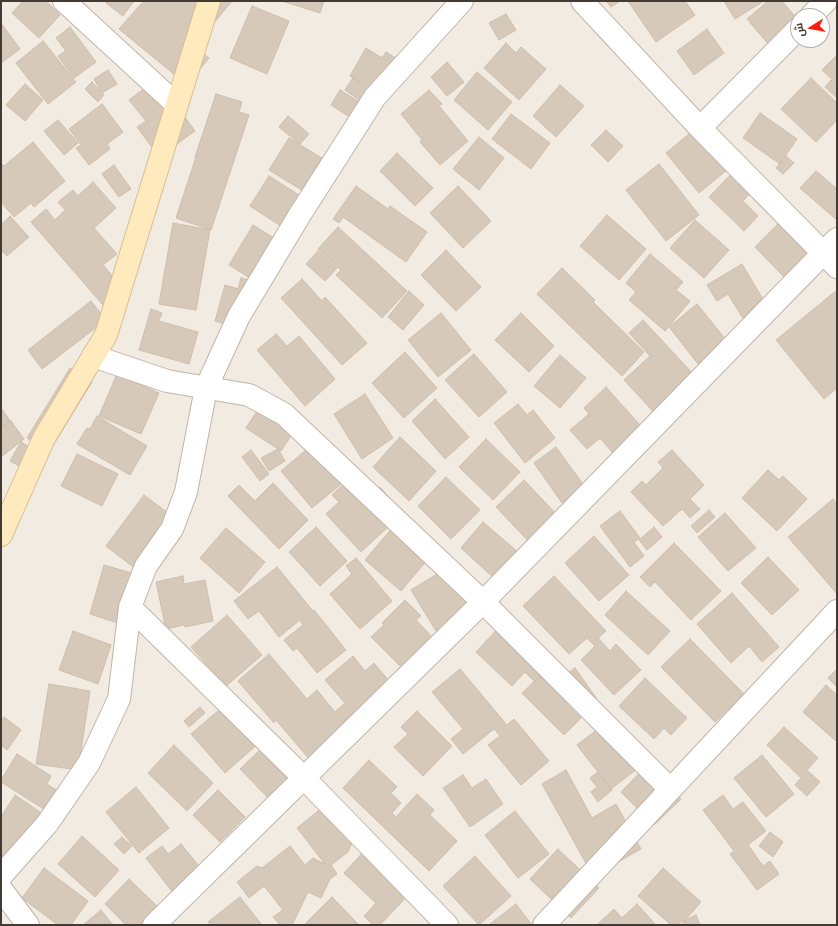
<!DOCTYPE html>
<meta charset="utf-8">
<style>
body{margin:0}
#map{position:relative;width:838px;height:926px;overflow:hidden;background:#f1ebe2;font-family:"Titillium Web",Cairo,sans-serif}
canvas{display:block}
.frame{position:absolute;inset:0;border:2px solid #433b33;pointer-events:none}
.north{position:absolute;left:790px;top:8px;width:40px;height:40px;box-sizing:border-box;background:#fff;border:1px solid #b4b1ad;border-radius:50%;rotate:259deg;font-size:11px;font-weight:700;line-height:16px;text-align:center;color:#433b33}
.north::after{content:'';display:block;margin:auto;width:14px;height:18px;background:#fd1c0e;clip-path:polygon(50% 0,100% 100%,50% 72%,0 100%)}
</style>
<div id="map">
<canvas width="838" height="926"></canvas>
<div class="frame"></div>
<div class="north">ش</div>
</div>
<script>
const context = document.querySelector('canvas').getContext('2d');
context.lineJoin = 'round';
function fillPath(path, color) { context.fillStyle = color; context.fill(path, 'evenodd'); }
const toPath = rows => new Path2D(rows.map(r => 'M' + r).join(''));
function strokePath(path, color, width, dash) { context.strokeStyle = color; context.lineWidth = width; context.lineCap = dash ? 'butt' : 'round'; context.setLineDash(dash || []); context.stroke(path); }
const building = toPath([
 [23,1,46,1,60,15,39,38,12,13,23,1],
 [108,1,134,1,123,16,106,3,108,1],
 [144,1,232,1,194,47,209,58,187,85,119,29,140,5,141,5,144,1],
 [282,1,324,1,320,13,282,1],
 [606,1,620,1,611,7,606,1],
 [628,1,685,1,695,15,656,42,628,1],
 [724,1,764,1,735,19,724,1],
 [768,1,782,1,798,20,770,46,747,19,768,1],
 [252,6,289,21,267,74,230,58,252,6],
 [506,14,516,30,499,40,489,23,506,14],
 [1,23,20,49,1,63,1,23],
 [70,27,96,62,74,78,58,56,66,51,56,38,70,27],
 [707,29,724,53,694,75,677,51,707,29],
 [43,41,76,82,48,104,16,63,43,41],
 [506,43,516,53,521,47,546,69,519,100,484,68,506,43],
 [366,48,382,58,386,52,407,65,387,98,350,76,366,48],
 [837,55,837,84,822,70,837,55],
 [447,62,464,82,447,96,431,77,447,62],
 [108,70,117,84,102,93,94,79,108,70],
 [477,72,512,102,488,130,454,100,477,72],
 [353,78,378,96,370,108,345,90,353,78],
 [811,78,837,103,837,120,816,142,781,109,811,78],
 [157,79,195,131,159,157,137,127,146,121,129,100,157,79],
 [831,80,837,86,837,96,836,97,825,87,831,80],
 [92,82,104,95,98,102,85,89,92,82],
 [25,84,43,100,25,121,6,105,25,84],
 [560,85,584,106,556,137,533,116,560,85],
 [340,90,369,108,359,123,331,105,340,90],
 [429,90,442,104,439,106,468,141,440,165,420,142,422,140,401,114,429,90],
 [216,94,242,102,239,112,249,115,211,230,176,218,196,157,195,157,216,94],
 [102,104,123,132,107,144,110,149,89,165,76,148,81,145,69,129,102,104],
 [760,113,797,139,780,164,743,138,760,113],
 [511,114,550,143,531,169,492,139,511,114],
 [288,116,309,134,300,144,279,127,288,116],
 [58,120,78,143,64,155,44,131,58,120],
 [695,129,728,169,699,193,666,153,695,129],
 [606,130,623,146,608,162,591,145,606,130],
 [479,137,504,158,479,190,453,169,479,137],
 [289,138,330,163,310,195,269,170,289,138],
 [33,142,65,181,34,207,31,203,14,217,1,202,1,163,4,166,33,142],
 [397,153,433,188,415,206,380,171,397,153],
 [786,156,794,163,783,174,776,168,786,156],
 [659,164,699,215,666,241,626,190,659,164],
 [114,165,131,189,119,197,102,174,114,165],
 [736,169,755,188,743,201,758,216,744,231,709,197,736,169],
 [816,171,837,189,837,220,800,188,816,171],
 [269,176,310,202,290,232,250,206,269,176],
 [93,182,116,208,94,228,117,254,103,265,120,285,109,312,31,222,46,209,55,220,65,210,58,202,73,190,78,196,93,182],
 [356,186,388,209,390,206,427,232,406,262,343,217,339,223,333,219,356,186],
 [458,186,491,221,463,248,430,213,458,186],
 [607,215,646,249,619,280,580,246,607,215],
 [10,216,29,237,7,256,1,250,1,223,2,224,10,216],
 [785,217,820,252,789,282,755,247,785,217],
 [695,220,729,250,704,278,670,248,695,220],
 [173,223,210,230,196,310,159,304,173,223],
 [253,225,285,245,261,285,229,265,253,225],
 [338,227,407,291,382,318,336,275,341,270,318,249,338,227],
 [446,250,481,287,456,311,421,275,446,250],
 [318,251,337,268,325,281,306,264,318,251],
 [650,254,683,282,676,290,690,301,665,331,629,300,636,292,626,283,650,254],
 [742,264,767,306,744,320,728,294,717,301,707,285,742,264],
 [562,268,595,300,593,302,644,352,622,376,537,294,562,268],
 [241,278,257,282,244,329,215,321,225,285,238,289,241,278],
 [302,279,322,301,325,297,367,343,342,365,281,298,302,279],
 [837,290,837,388,824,399,776,340,837,290],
 [409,291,424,305,403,330,388,317,409,291],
 [91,301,106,320,42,369,28,350,91,301],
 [697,304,731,346,702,369,669,327,697,304],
 [151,309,162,313,159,321,198,332,189,364,139,350,151,309],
 [441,313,471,350,438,377,408,340,441,313],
 [521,313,554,346,529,372,495,340,521,313],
 [643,320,694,375,662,421,624,380,650,356,629,333,643,320],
 [276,334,287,346,299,336,335,379,305,406,257,350,276,334],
 [405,352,437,388,404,418,372,383,405,352],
 [474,354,507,392,479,417,445,380,474,354],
 [560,355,586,378,560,408,534,386,560,355],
 [70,368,92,382,49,452,27,438,70,368],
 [117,374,159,393,141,434,99,416,117,374],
 [606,387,647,433,618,459,600,438,587,449,570,430,589,414,584,408,606,387],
 [365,394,393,438,362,459,334,414,365,394],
 [435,399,469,437,445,459,412,421,435,399],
 [518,404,527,415,533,410,555,438,525,463,494,423,518,404],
 [261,405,296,428,281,451,246,428,261,405],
 [1,409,2,409,10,421,1,428,1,409],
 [97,416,147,446,130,475,77,444,87,428,90,429,97,416],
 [11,421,24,439,1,457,1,428,11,421],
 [400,437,436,471,409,501,373,467,400,437],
 [486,439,520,472,493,500,459,467,486,439],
 [21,442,41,454,30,472,10,461,21,442],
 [314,443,345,481,312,508,281,471,314,443],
 [556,447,585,487,562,503,534,463,556,447],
 [278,449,285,461,269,471,261,458,278,449],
 [251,450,269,474,260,481,242,457,251,450],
 [672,450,704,485,690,499,700,509,690,518,682,509,663,526,631,492,642,481,646,485,663,468,658,462,672,450],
 [77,454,118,474,102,506,61,486,77,454],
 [768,470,779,480,783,476,807,499,777,531,742,498,768,470],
 [446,477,480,510,451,539,418,506,446,477],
 [524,480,560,518,532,545,496,507,524,480],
 [273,483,308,520,279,549,228,496,239,485,255,501,273,483],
 [345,483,362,503,380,487,398,508,389,526,361,552,326,514,339,502,332,495,345,483],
 [144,495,179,521,141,573,106,546,144,495],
 [833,499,837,504,837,594,788,537,833,499],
 [709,510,715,517,697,533,691,526,709,510],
 [620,511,640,538,634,542,644,556,630,567,600,526,620,511],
 [725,513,756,548,728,571,698,537,725,513],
 [483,522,526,559,497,581,461,548,483,522],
 [316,527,347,561,320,586,289,552,316,527],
 [393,527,429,558,401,591,365,560,393,527],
 [654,527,662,537,647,550,639,540,654,527],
 [226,528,265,562,239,593,200,558,226,528],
 [594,536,629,575,599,601,565,563,594,536],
 [674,543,721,591,691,620,655,582,650,587,640,577,674,543],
 [768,557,799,590,772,615,741,583,768,557],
 [356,558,392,601,360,629,330,594,352,574,346,566,356,558],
 [104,565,145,577,130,627,90,614,104,565],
 [277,567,313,611,314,610,346,650,317,673,297,648,293,651,284,640,303,625,300,620,279,637,259,611,248,619,234,601,277,567],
 [447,568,472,609,436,631,411,590,447,568],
 [183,576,184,584,205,580,213,621,185,627,184,625,166,629,156,582,183,576],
 [554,576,606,631,598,638,610,651,616,644,641,670,614,695,581,660,595,646,587,638,569,654,523,606,554,576],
 [626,591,670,631,648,655,605,615,626,591],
 [732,593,779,647,762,662,749,646,731,663,697,624,732,593],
 [405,600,421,616,416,620,436,641,405,671,371,637,384,625,382,623,405,600],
 [227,615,262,655,226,686,191,647,227,615],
 [503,623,549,668,535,682,525,672,512,686,476,652,503,623],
 [73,631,111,645,98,684,59,670,73,631],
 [690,639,744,694,715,722,661,667,690,639],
 [269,654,307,699,317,690,335,712,345,703,325,680,353,656,365,671,374,663,395,688,310,760,276,720,274,723,238,681,269,654],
 [575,668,597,699,582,710,573,698,566,703,553,685,575,668],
 [460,669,507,725,514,719,549,761,521,785,488,745,500,736,494,729,463,754,451,739,463,729,432,692,460,669],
 [837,669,837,687,828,678,837,669],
 [540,676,581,718,564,735,522,693,540,676],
 [645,678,687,718,671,735,664,728,654,739,619,706,645,678],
 [49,684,90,691,78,770,36,764,49,684],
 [826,685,837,695,837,742,803,712,826,685],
 [226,704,260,742,225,773,191,734,226,704],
 [200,707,205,713,189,727,184,721,200,707],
 [417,711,452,746,423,776,394,747,408,734,401,727,417,711],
 [4,717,21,730,7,750,1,745,1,722,4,717],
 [607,722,641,766,611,789,577,745,607,722],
 [784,727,818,758,807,770,820,782,807,796,795,785,801,778,767,745,784,727],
 [267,743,302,778,275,805,240,769,267,743],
 [174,745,213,783,187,811,148,773,174,745],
 [17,754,51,776,47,784,59,792,47,811,1,782,1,780,17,754],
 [762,755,794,794,766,817,734,778,762,755],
 [369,760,397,787,391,793,401,803,392,813,396,817,417,794,434,810,430,815,457,841,429,871,343,788,369,760],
 [647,765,681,799,654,825,621,792,647,765],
 [566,770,592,818,616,804,641,849,593,876,542,784,566,770],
 [598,772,612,790,598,802,591,792,597,787,590,778,598,772],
 [463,775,472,788,486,779,503,804,470,827,443,788,463,775],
 [136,787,169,828,139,853,106,812,136,787],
 [218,790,245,817,220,842,193,815,218,790],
 [15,795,46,816,1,871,1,817,15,795],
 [723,795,733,809,743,802,766,831,748,845,763,866,770,861,779,874,757,890,730,854,734,851,703,810,723,795],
 [328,803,357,840,351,845,348,852,331,865,337,874,330,879,321,898,308,892,292,925,280,925,273,917,283,910,264,886,249,898,237,882,257,866,262,868,290,846,305,865,313,858,325,864,297,828,328,803],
 [515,811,549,854,518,878,485,835,515,811],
 [770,832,783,842,773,857,759,846,770,832],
 [82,836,119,870,95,897,58,864,82,836],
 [122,837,132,846,124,854,114,844,122,837],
 [181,844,203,871,174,894,146,858,162,846,168,854,181,844],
 [368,847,414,889,380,925,373,925,364,916,376,903,344,873,368,847],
 [558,849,599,888,571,918,530,879,558,849],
 [475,856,511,896,479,925,443,886,475,856],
 [44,868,88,901,71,925,58,925,22,898,44,868],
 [663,868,701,902,681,925,671,925,638,896,663,868],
 [129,879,163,912,150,925,126,925,105,904,129,879],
 [240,897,262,925,211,925,208,922,240,897],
 [332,897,359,925,306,925,305,924,332,897],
 [516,904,532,925,490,925,490,924,516,904],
 [637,904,656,925,597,925,614,909,622,918,637,904],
 [101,910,113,925,83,925,101,910],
 [696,915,700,925,680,925,679,923,696,915]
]);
fillPath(building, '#d6c9ba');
strokePath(building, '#cebdab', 1);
const street = toPath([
 [64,1,177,105],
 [582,1,700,128,837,267],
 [811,16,826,1],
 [700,128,798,29],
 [93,356,167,381,249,395,284,414,483,602,670,789],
 [130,607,304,778,447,925],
 [1,876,47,824,89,763,119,699,130,607,146,566,172,529,186,492,206,388,239,316,299,216,375,97,462,1],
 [1,889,28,925],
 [154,925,483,602,837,239],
 [544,925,837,611]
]);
const secondary = toPath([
 [1,535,44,438,106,335,209,1]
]);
strokePath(street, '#c0b5a8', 24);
strokePath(secondary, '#d6be93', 24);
strokePath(street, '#fff', 22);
strokePath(secondary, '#ffeabe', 22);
</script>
